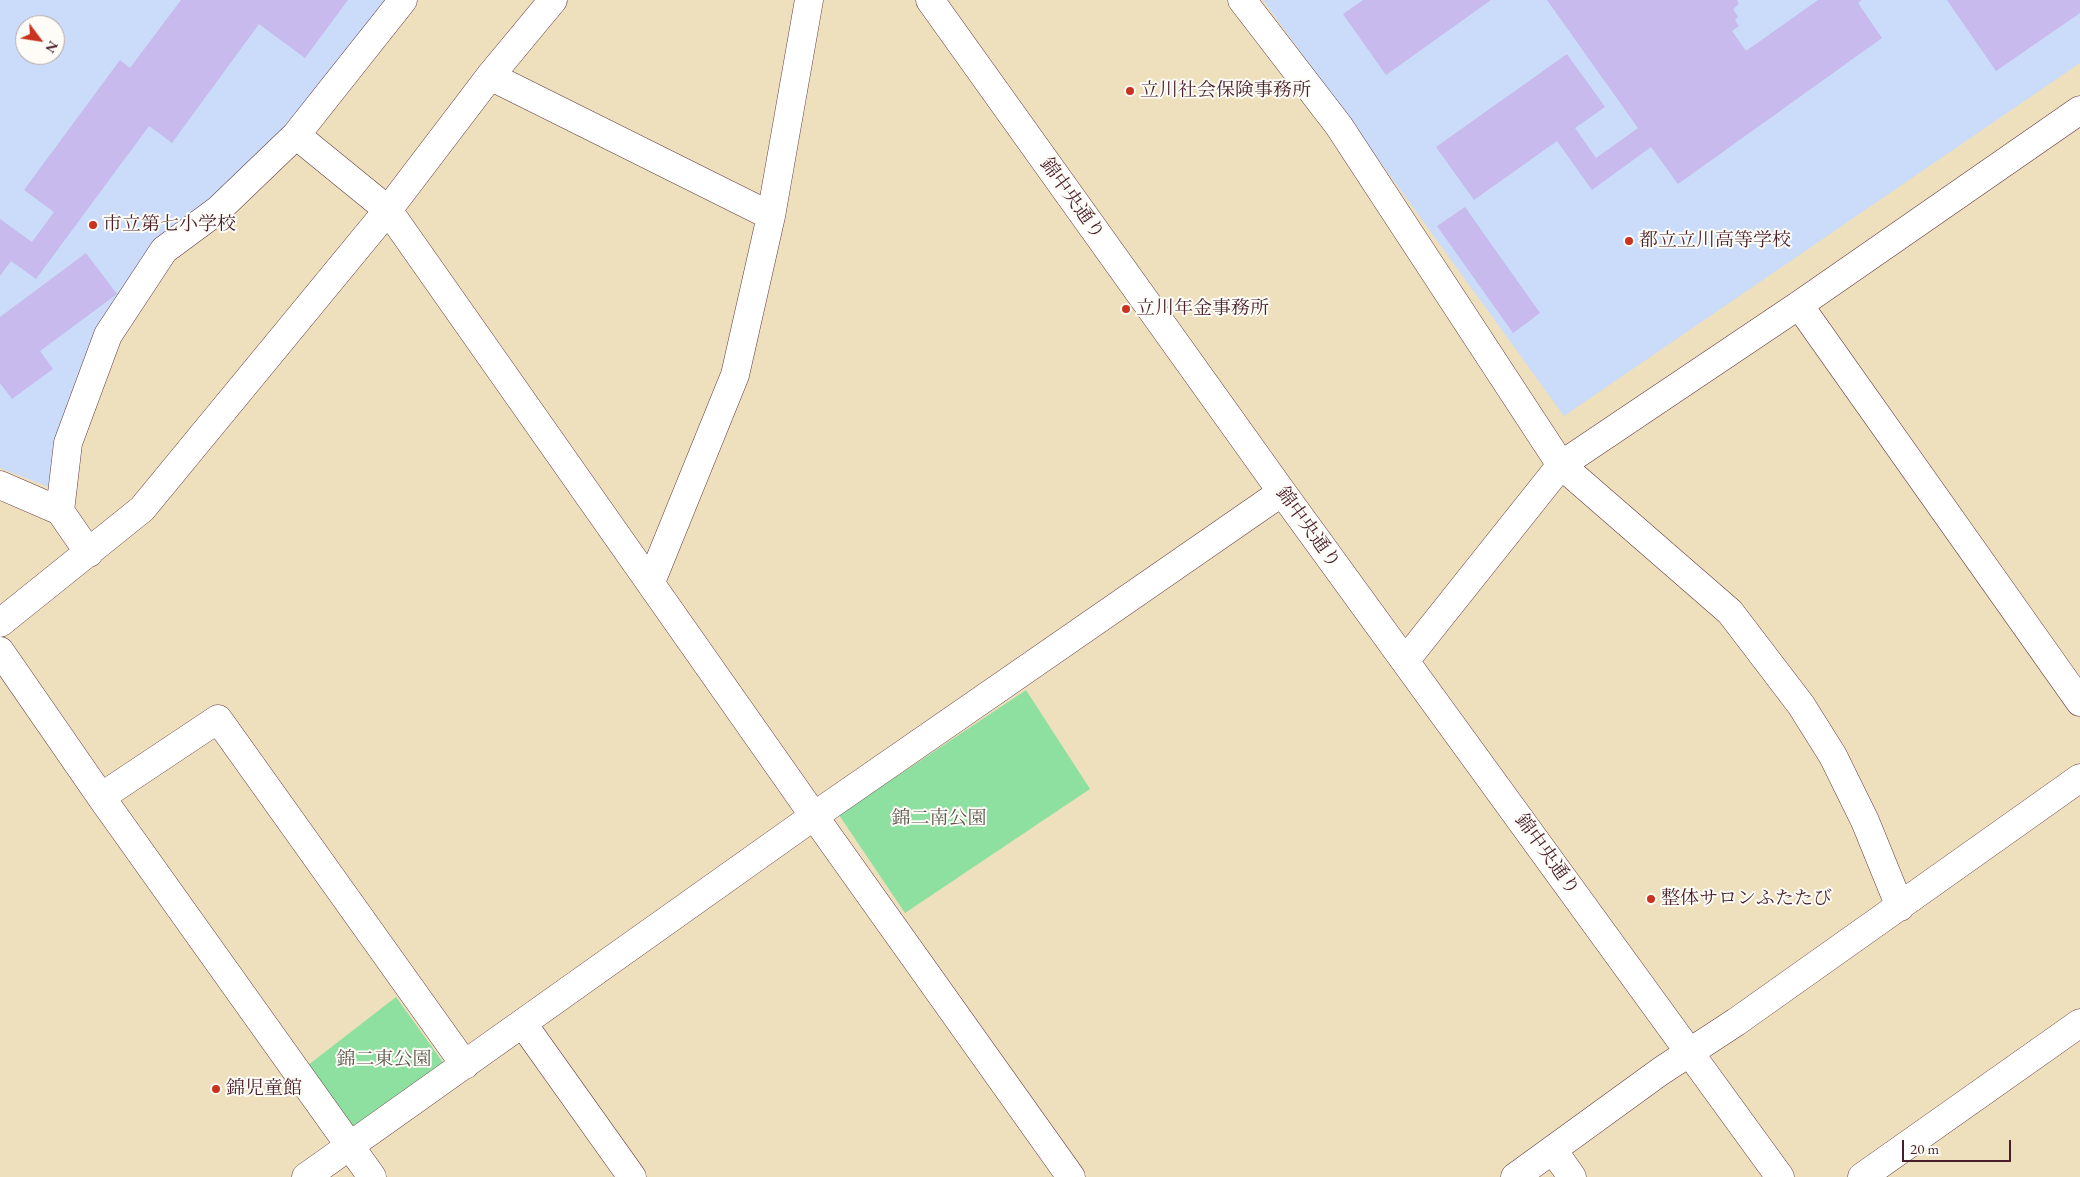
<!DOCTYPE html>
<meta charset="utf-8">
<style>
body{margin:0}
#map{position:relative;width:2080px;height:1177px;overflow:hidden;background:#eedfbd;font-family:"EB Garamond",serif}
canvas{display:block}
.north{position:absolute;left:15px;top:15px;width:50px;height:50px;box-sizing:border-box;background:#fdfcf7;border:1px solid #b5a4a5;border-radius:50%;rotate:121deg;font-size:14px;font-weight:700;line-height:20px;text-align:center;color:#4a1f2b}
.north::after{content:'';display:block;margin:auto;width:18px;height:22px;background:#c8321e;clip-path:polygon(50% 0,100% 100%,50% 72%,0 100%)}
.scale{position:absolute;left:1902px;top:1140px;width:109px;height:22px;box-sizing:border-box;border:2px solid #4a1f2b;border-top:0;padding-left:6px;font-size:15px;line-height:18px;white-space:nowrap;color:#4a1f2b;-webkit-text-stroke:4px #fdfcf7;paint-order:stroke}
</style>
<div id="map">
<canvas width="2080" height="1177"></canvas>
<div class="north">N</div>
<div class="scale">20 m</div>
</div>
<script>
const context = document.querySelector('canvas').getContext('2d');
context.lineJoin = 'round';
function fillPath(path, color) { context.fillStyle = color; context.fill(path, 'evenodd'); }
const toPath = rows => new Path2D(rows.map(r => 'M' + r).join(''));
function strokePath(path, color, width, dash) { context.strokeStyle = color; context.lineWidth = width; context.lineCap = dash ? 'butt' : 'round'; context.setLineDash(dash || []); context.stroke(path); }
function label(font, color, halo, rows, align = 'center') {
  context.font = font + ' "EB Garamond","Noto Serif JP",serif'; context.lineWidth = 4; context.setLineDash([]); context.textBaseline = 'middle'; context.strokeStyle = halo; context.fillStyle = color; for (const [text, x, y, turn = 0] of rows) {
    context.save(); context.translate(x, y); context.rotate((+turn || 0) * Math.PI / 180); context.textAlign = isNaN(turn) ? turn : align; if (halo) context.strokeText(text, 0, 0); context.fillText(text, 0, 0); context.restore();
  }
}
fillPath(toPath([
 [0,0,391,0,282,135,215,206,157,245,49,487,0,468],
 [25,25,55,25,55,55,25,55],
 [1263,0,2080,0,2080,63,1564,416]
]), '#cadcf9');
fillPath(toPath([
 [1026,690,1090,789,905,913,839,815],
 [396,997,447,1068,352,1138,303,1069]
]), '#8ee0a1');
fillPath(toPath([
 [181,0,348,0,305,58,259,24,172,143,149,126,36,279,11,261,0,276,0,219,32,242,54,212,24,190,120,60,130,68],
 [1363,0,1491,0,1386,75,1343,14],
 [1547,0,1737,0,1739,4,1733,9,1738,17,1735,20,1739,26,1732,31,1746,51,1818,0,1862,0,1858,3,1882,38,1678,184,1651,147,1592,190,1557,141,1474,200,1436,147,1567,54,1605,107,1575,128,1596,158,1638,128],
 [1947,0,2080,0,2080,13,1996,71],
 [1465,207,1540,313,1513,333,1437,226],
 [86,253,117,294,40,351,53,369,12,399,0,383,0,317]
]), '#c8baec');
const minor = toPath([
 [403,0,296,135,388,210,814,816,1071,1177],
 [930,0,1282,492,1780,1177],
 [1242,0,1339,126,1561,465,1730,612,1801,705,1833,756,1865,821,1900,907],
 [490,76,771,216],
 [1799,305,2080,702],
 [0,485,60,511,89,553],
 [60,511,68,443,108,335,164,250,218,210,296,135],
 [651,582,735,375,771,216,809,0],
 [0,623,142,509,388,210,490,76,553,0],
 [0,651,101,797,372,1177],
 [1405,661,1561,465,1799,305,2080,110],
 [101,797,218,719,465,1065],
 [523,1024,632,1177],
 [1553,1150,1572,1177],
 [306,1177,814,816,1282,492],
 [1515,1177,1661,1071,1736,1022,2080,778],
 [1862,1177,2080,1023]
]);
strokePath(minor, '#633c41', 29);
strokePath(minor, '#fff', 28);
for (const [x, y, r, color] of [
 [1130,91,5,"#c8321e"],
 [93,225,5,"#c8321e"],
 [1629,241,5,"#c8321e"],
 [1126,309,5,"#c8321e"],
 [1651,899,5,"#c8321e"],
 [216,1089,5,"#c8321e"]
]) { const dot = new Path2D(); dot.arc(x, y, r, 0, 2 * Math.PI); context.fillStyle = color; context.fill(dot); strokePath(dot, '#fdfcf7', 2); }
label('19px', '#4a1f2b', '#fdfcf7', [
 ["立川社会保険事務所",1140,91],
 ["市立第七小学校",103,225],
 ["都立立川高等学校",1639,241],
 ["立川年金事務所",1136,309],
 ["整体サロンふたたび",1661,899],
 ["錦児童館",226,1089]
], 'left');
label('19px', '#4a1f2b', '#fdfcf7', [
 ["錦中央通り",1072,199,54],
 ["錦中央通り",1308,528,54],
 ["錦中央通り",1547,855,54]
]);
label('19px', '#5e594e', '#fdfcf7', [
 ["錦二南公園",939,819],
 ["錦二東公園",384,1060]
]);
</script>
